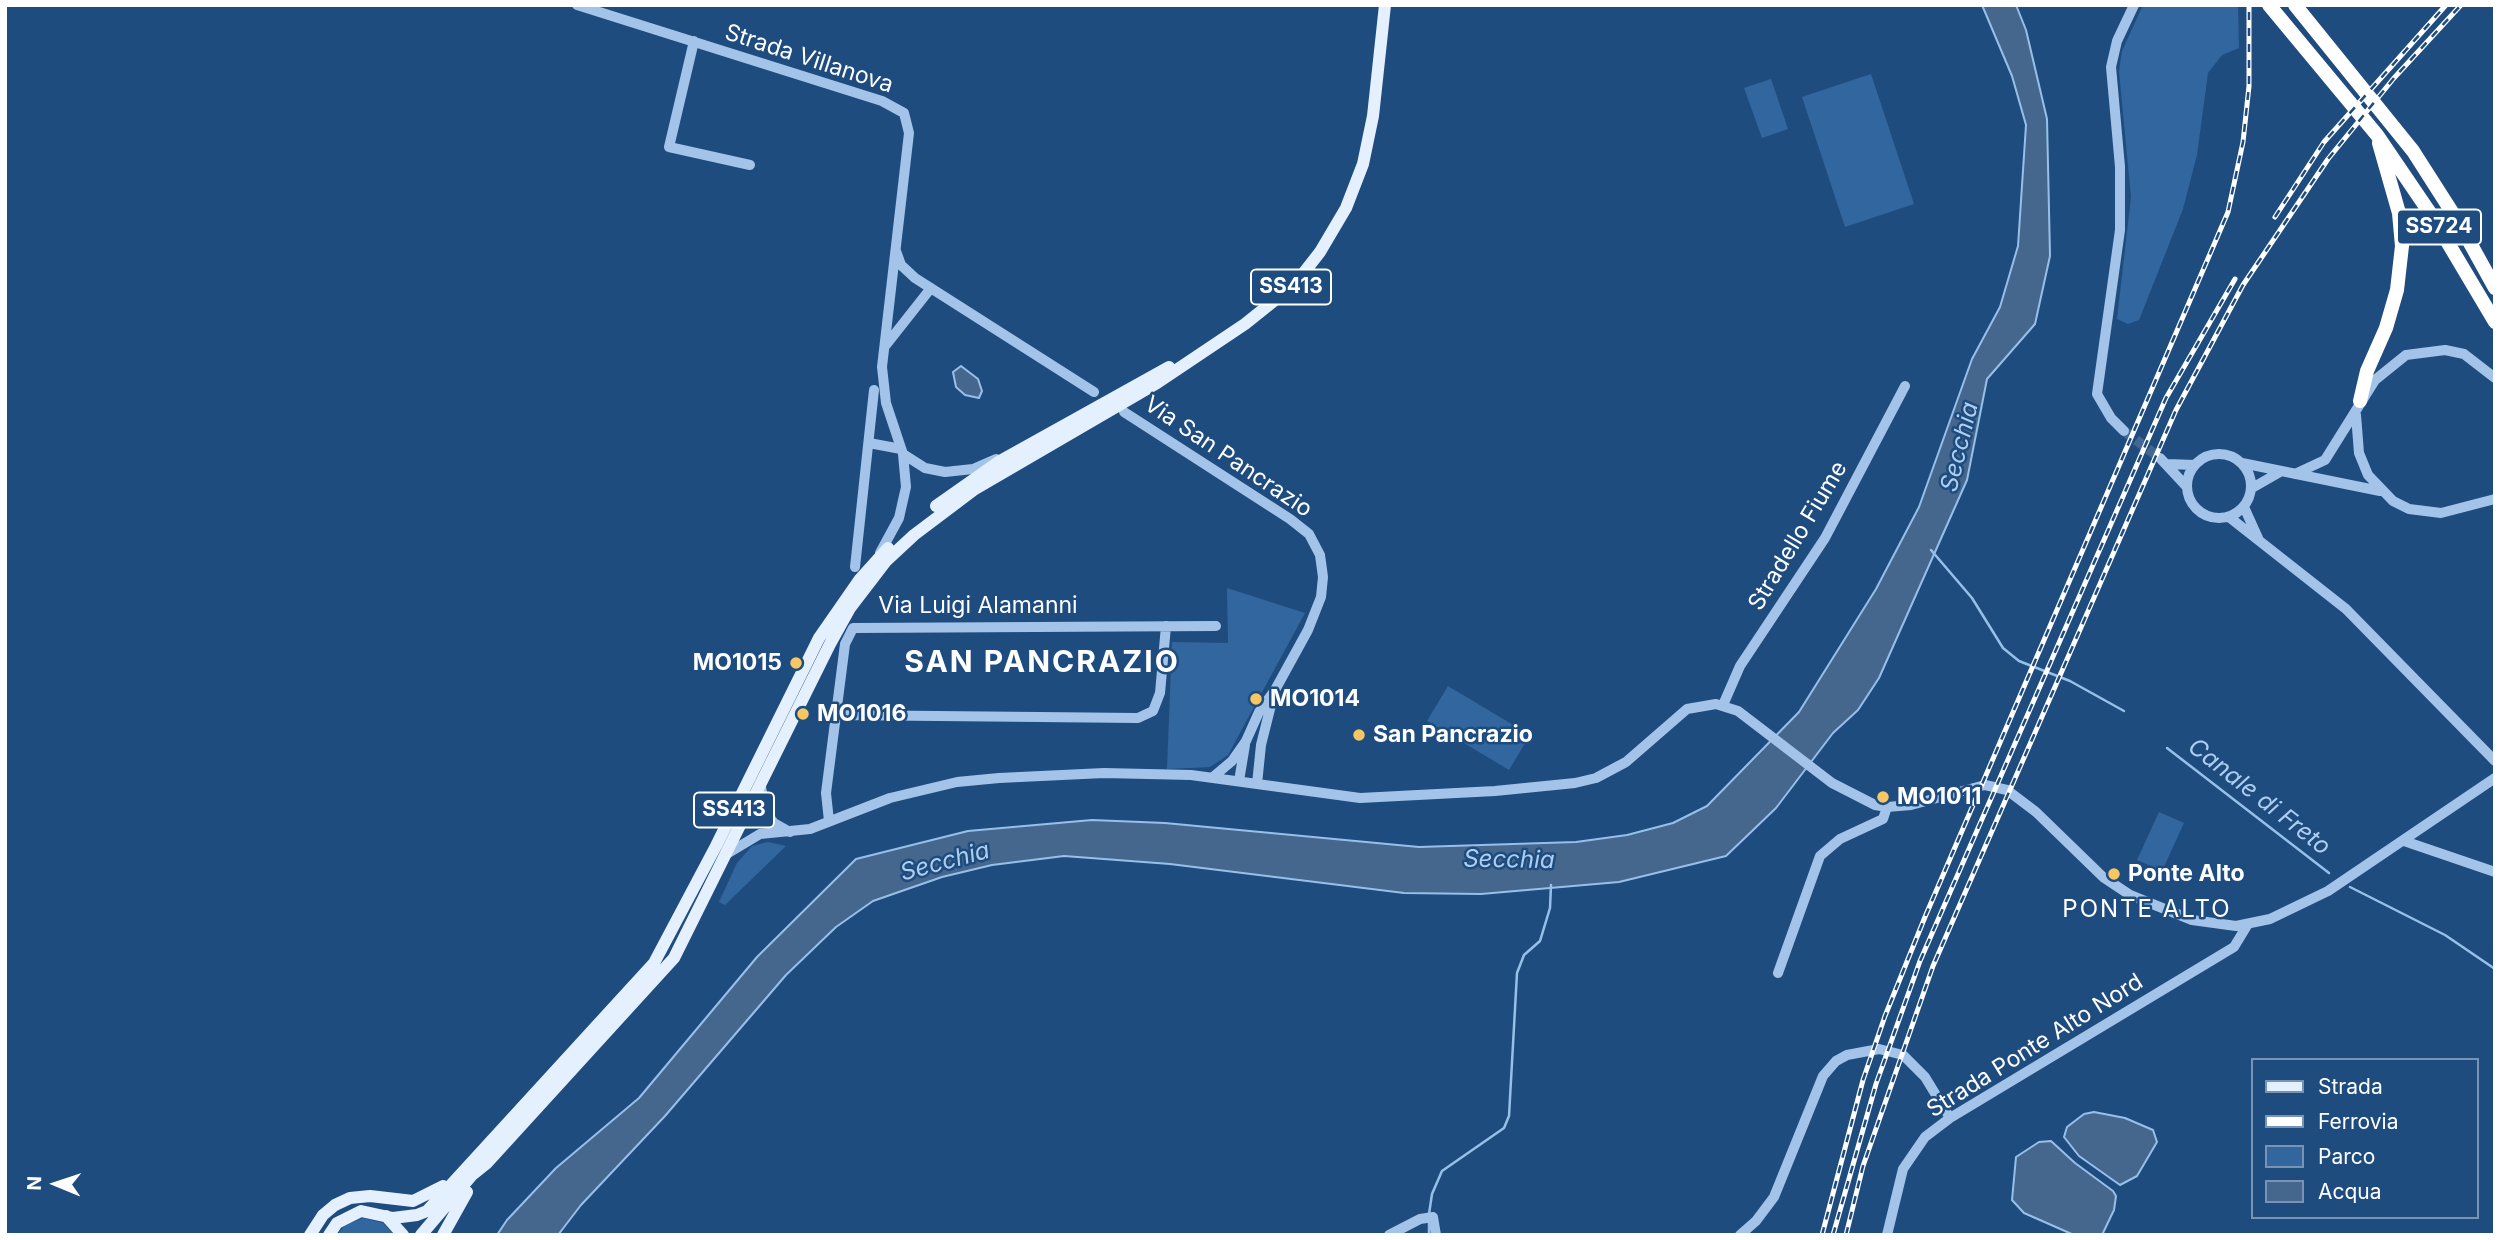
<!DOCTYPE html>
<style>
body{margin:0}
#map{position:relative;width:2500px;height:1240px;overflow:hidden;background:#1f4c7f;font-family:Inter,sans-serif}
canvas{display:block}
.frame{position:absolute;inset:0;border:7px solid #fff;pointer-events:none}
.legend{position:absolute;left:2251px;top:1058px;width:228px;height:161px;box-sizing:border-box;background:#1f4c7f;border:2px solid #7994b2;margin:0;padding:9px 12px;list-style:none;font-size:21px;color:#fff}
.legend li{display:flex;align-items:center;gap:14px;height:35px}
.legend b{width:35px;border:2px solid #7994b2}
.north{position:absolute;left:21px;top:1149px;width:70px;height:70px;-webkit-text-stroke:5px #1f4c7f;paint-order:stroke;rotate:272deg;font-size:19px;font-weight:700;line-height:28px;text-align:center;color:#fff}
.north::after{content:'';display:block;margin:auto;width:24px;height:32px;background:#fff;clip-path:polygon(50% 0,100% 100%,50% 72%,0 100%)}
</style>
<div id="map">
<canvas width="2500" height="1240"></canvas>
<div class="frame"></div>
<ul class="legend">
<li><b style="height:9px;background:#e5f0fe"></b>Strada</li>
<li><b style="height:9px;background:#fff"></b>Ferrovia</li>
<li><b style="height:19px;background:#32669e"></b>Parco</li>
<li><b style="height:19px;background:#46678d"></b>Acqua</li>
</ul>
<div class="north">N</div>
</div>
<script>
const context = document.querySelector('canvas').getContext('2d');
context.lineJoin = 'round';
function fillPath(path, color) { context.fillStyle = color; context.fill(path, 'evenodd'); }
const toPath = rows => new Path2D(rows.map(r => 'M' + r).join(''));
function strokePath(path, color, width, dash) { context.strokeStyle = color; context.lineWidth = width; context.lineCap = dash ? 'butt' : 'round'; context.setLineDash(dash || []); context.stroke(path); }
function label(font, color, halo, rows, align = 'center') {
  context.font = font + ' Inter,sans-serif'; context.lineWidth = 5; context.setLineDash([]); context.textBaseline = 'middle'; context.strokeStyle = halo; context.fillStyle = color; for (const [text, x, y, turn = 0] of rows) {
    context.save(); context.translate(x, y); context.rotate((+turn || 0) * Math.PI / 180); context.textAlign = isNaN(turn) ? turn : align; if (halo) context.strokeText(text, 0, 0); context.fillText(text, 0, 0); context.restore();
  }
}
fillPath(toPath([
 [2143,5,2238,5,2239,48,2222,55,2208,73,2197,155,2183,209,2139,320,2128,324,2117,319,2131,197,2119,71,2122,51],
 [1871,74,1914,204,1845,227,1802,97],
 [1771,79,1788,129,1762,138,1744,88],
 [1227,588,1305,613,1228,755,1210,767,1167,769,1172,642,1228,643],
 [1448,686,1530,735,1509,770,1427,721],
 [2159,812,2184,823,2162,871,2137,860],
 [768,842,786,846,725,905,719,902,737,863,752,846],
 [363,1218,383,1223,394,1235,337,1235,344,1226]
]), '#32669e');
const water = toPath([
 [1982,5,2016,5,2026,30,2047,119,2050,256,2035,324,1987,379,1967,480,1879,678,1858,710,1833,733,1776,808,1726,856,1619,882,1481,894,1404,893,1170,864,1064,856,992,865,942,877,873,901,836,927,786,975,665,1116,581,1205,558,1235,497,1235,507,1220,556,1168,639,1098,757,957,856,859,968,831,1092,820,1165,823,1419,847,1576,842,1627,835,1673,823,1707,806,1799,712,1876,589,1919,507,1972,359,2000,307,2018,246,2026,125,2012,76,1982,5],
 [961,366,978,379,982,391,979,398,965,395,956,387,953,372,961,366],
 [2094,1112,2125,1118,2153,1130,2157,1142,2137,1176,2120,1185,2079,1156,2064,1137,2067,1127,2084,1114,2094,1112],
 [2051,1141,2075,1163,2113,1191,2116,1196,2114,1210,2102,1235,2074,1235,2024,1213,2012,1200,2016,1157,2039,1142,2051,1141]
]);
fillPath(water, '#46678d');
strokePath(water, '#96c0ea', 2);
strokePath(toPath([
 [1931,550,1972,598,2003,648,2019,661,2070,681,2124,711],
 [2167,748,2329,873],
 [2350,887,2445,935,2495,969],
 [1429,1214,1432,1194,1442,1171,1504,1128,1509,1116,1517,973,1524,955,1540,941,1550,908,1551,885],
 [1429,1221,1429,1235]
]), '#96c0ea', 2.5);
strokePath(toPath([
 [2124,431,2160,458]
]), '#416792', 10, [10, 5]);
strokePath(toPath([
 [577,5,882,101,904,113,909,133,882,367,886,403,903,454,906,487,899,518,880,553],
 [694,41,669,147,750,165],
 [896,251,901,265,915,278,1094,392],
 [886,345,931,288],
 [1124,412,1290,519,1309,534,1320,555,1323,577,1321,597,1308,630,1275,690,1259,712,1246,741,1232,761,1213,777],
 [2356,415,2359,453,2368,475,2393,501,2409,509,2441,513,2495,499],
 [2124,431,2111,418,2097,394,2120,230,2120,167,2111,67,2117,41,2134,5],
 [869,443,901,449],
 [903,454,925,468,945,472,973,469,996,459],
 '2187 486a32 32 0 1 1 64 0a32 32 0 1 1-64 0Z',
 [2160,458,2187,487],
 [2242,463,2380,491],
 [2167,464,2195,465],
 [2295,474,2325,460,2375,380,2406,355,2445,350,2464,354,2495,378],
 [2252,488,2280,472],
 [2244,507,2258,538],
 [2229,517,2346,609,2495,761],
 [855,567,874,390],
 [1723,705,1740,666,1825,538,1905,386],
 [836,715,1138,718,1153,711,1160,693,1166,626],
 [1239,781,1245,745],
 [760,783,767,814,774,823,790,832],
 [1257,784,1261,745,1273,697],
 [829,821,826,793,845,644,853,628,1216,626],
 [2404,841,2495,872],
 [725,855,760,834,810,829,890,798,957,782,999,778,1104,773,1191,775,1360,798,1495,791,1575,783,1596,778,1626,762,1687,709,1716,704,1738,711,1832,783,1875,805,1887,807,1911,805,1985,785,2007,790,2036,812,2103,877,2130,895,2192,920,2236,926,2270,919,2328,891,2495,778],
 [1778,973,1820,856,1840,839,1883,819,1887,807],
 [1389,1235,1420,1219,1433,1217,1436,1235],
 [1740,1235,1756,1221,1774,1197,1823,1076,1836,1061,1847,1055,1879,1049,1903,1055,1925,1077,1950,1118],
 [1887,1235,1903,1169,1925,1137,1950,1118,2234,947,2248,924]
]), '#a3c4e8', 10);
strokePath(toPath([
 [936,506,1000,461,1169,367],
 [386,1216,403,1235],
 [310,1235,323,1215,335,1205,350,1198,370,1196,413,1201,443,1186],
 [329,1235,337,1223,361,1211,393,1218,417,1215,427,1211,654,963,716,846,819,638,860,579,888,548],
 [421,1235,472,1175,487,1163,674,958,830,644,850,608,886,561,914,535,975,489,1157,383,1245,324,1295,284,1320,252,1346,208,1363,164,1373,116,1385,5],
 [443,1235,467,1192]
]), '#e5f0fe', 12);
strokePath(toPath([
 [2269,5,2377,135,2432,216,2495,322],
 [2295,5,2413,151,2459,223,2495,288],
 [2360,401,2367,371,2386,328,2397,290,2402,246,2399,213,2379,143]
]), '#fff', 14);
const rail = toPath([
 [2275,217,2324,142,2446,5],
 [1822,1235,1863,1080,1885,1016,1925,917,2228,212,2243,142,2249,86,2249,5],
 [1833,1235,1876,1084,1920,961,2166,398,2235,279],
 [1846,1235,1863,1166,1933,966,2176,410,2243,285,2328,159,2394,78,2461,5]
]);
strokePath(rail, '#fff', 5);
strokePath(rail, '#1f4c7f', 2.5, [8]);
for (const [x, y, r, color] of [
 [796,663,7,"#f7c763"],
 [1256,699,7,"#f7c763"],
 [803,714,7,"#f7c763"],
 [1359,735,7,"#f7c763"],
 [1883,797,7,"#f7c763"],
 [2114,874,7,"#f7c763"]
]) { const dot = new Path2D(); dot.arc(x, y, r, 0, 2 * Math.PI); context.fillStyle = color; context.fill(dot); strokePath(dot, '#1f4c7f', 2.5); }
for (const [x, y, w] of [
 [2439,227,84],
 [1291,287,80],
 [734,810,80]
]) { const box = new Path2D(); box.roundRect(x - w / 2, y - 17.5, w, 35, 5); context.fillStyle = '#1f4c7f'; context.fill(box); strokePath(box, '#fff', 2); }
label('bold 21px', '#fff', null, [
 ["SS724",2439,227],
 ["SS413",1291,287],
 ["SS413",734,810]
]);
label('23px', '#fff', '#1f4c7f', [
 ["Strada Villanova",809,59,18],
 ["Via San Pancrazio",1228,457,34],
 ["Stradello Fiume",1798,536,-59],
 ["Via Luigi Alamanni",978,606],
 ["Strada Ponte Alto Nord",2035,1046,-32]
]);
label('bold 23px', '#fff', '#1f4c7f', [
 ["MO1015",782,663,"right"],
 ["MO1014",1270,699],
 ["MO1016",817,714],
 ["San Pancrazio",1373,735],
 ["MO1011",1897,797],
 ["Ponte Alto",2128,874]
], 'left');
label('italic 24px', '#aecef0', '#1f4c7f', [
 ["Secchia",1960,447,-76],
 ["Canale di Freto",2259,797,38],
 ["Secchia",1509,860,1],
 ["Secchia",945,862,-15]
]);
context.letterSpacing = '2px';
label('24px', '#fff', '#1f4c7f', [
 ["PONTE ALTO",2147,910]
]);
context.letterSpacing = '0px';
context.letterSpacing = '2px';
label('bold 30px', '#fff', '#1f4c7f', [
 ["SAN PANCRAZIO",1042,663]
]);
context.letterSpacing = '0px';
</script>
